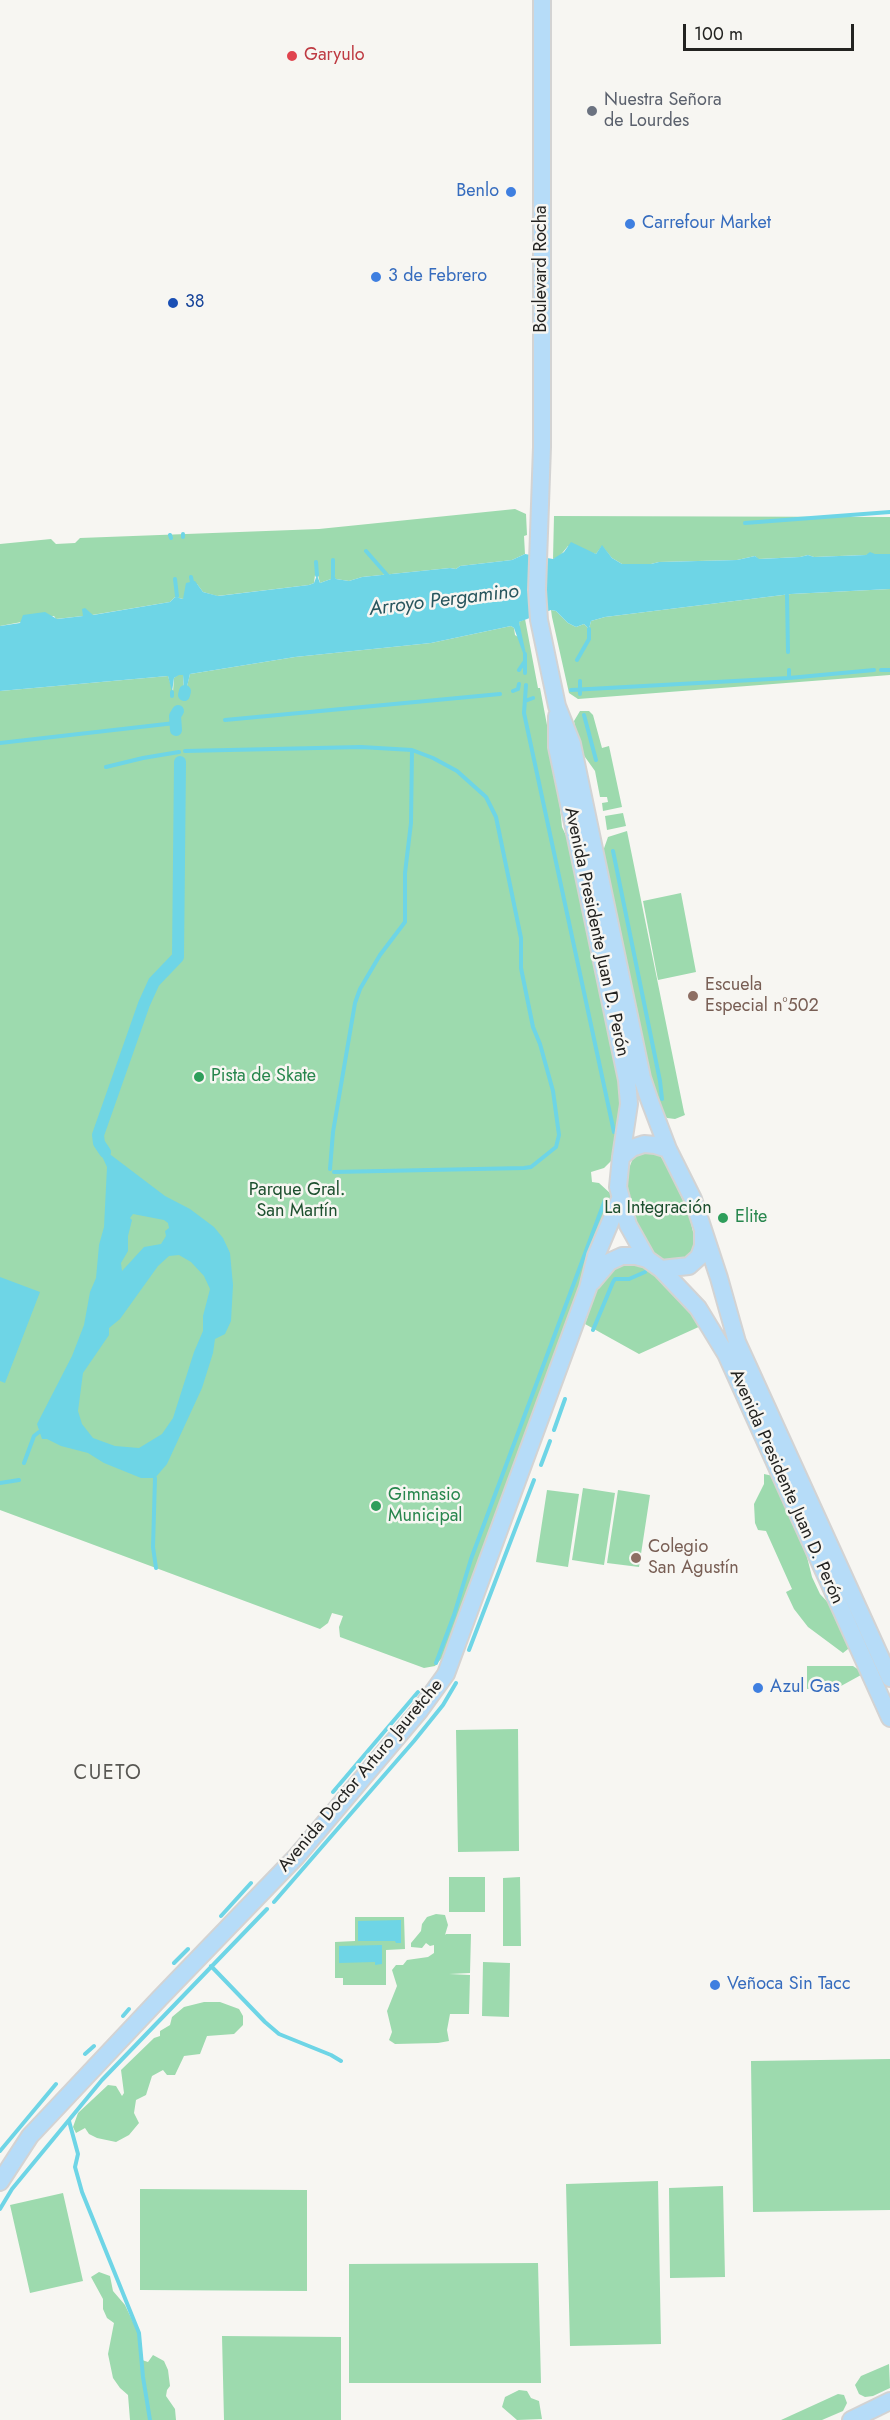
<!DOCTYPE html>
<meta charset="utf-8">
<style>
body{margin:0}
#map{position:relative;width:890px;height:2420px;overflow:hidden;background:#f7f6f2;font-family:Jost,sans-serif}
canvas{display:block}
.scale{position:absolute;left:683px;top:24px;width:171px;height:27px;box-sizing:border-box;border:3px solid #232321;border-top:0;padding-left:8px;font-size:18px;line-height:21px;white-space:nowrap;color:#232321;-webkit-text-stroke:4px #f7f6f2;paint-order:stroke}
</style>
<div id="map">
<canvas width="890" height="2420"></canvas>
<div class="scale">100 m</div>
</div>
<script>
const context = document.querySelector('canvas').getContext('2d');
context.lineJoin = 'round';
function fillPath(path, color) { context.fillStyle = color; context.fill(path, 'evenodd'); }
const toPath = rows => new Path2D(rows.map(r => 'M' + r).join(''));
function strokePath(path, color, width, dash) { context.strokeStyle = color; context.lineWidth = width; context.lineCap = dash ? 'butt' : 'round'; context.setLineDash(dash || []); context.stroke(path); }
function label(font, color, halo, rows, align = 'center') {
  context.font = font + ' Jost,sans-serif'; context.lineWidth = 5; context.setLineDash([]); context.textBaseline = 'middle'; context.strokeStyle = halo; context.fillStyle = color; for (const [text, x, y, turn = 0] of rows) {
    context.save(); context.translate(x, y); context.rotate((+turn || 0) * Math.PI / 180); context.textAlign = isNaN(turn) ? turn : align; if (halo) context.strokeText(text, 0, 0); context.fillText(text, 0, 0); context.restore();
  }
}
fillPath(toPath([
 [515,509,526,514,527,535,524,536,525,554,512,560,460,566,456,569,450,568,362,577,349,581,336,579,331,575,331,579,320,583,318,575,315,575,314,583,309,585,217,596,203,592,197,584,183,599,175,597,170,602,92,615,86,610,83,616,56,619,54,616,0,626,0,544,51,539,56,544,75,543,80,538,319,529],
 [554,516,890,517,890,554,814,557,808,555,800,557,758,559,755,556,737,560,659,562,651,564,622,564,612,558,602,546,596,554,568,546,559,557,553,559],
 [890,589,890,675,578,699,569,693,552,617,551,610,556,611,568,623,576,627,584,624,589,629,591,621,605,617,791,594],
 [525,619,538,688,540,688,557,778,562,827,570,844,624,1104,613,1159,604,1168,591,1172,592,1182,599,1183,611,1194,612,1201,607,1220,442,1658,435,1666,424,1668,340,1637,339,1627,343,1616,332,1613,328,1623,320,1629,0,1510,0,691,168,676,173,692,174,678,179,674,183,675,184,690,186,690,190,674,295,657,431,643,511,626,514,628,515,635,521,639,519,622],
 [580,711,589,711,593,715,602,748,609,746,622,807,603,811,602,803,608,802,607,797,600,797,595,771,580,750,574,721],
 [623,813,626,826,607,830,605,816],
 [627,831,684,1112,685,1115,675,1119,667,1118,661,1114,654,1101,602,854,608,837],
 [681,893,696,972,658,980,643,901],
 [644,1152,660,1156,666,1163,689,1214,696,1245,693,1255,687,1261,668,1265,654,1256,638,1232,627,1191,626,1176,633,1158],
 [627,1262,642,1266,664,1283,703,1325,639,1354,585,1324,598,1286,618,1264],
 [764,1474,773,1476,804,1545,812,1577,820,1594,833,1608,848,1644,848,1649,843,1653,808,1627,794,1609,786,1592,792,1589,766,1531,758,1530,755,1523,754,1504,764,1484],
 [583,1488,615,1493,604,1565,572,1560],
 [547,1490,579,1494,568,1567,536,1562],
 [618,1490,650,1495,639,1567,607,1563],
 [807,1666,853,1666,859,1670,861,1675,841,1686,807,1689],
 [518,1729,519,1851,458,1852,456,1730],
 [449,1877,485,1877,485,1912,449,1912],
 [520,1877,521,1946,503,1946,503,1878],
 [436,1914,445,1915,448,1925,445,1935,446,1934,471,1934,470,1973,449,1974,470,1975,469,2014,450,2014,447,2030,449,2041,438,2043,395,2044,389,2040,392,2032,387,2011,397,1986,392,1970,396,1965,403,1965,407,1960,428,1957,434,1953,434,1945,430,1946,426,1943,422,1948,411,1947,411,1943,421,1931,422,1924,427,1917],
 [355,1917,404,1917,405,1949,386,1950,386,1985,343,1985,343,1978,335,1978,335,1942,355,1941],
 [483,1962,510,1963,509,2017,482,2016],
 [204,2002,220,2002,239,2009,243,2016,243,2025,234,2034,207,2036,200,2054,184,2056,175,2075,167,2075,163,2070,152,2076,146,2095,136,2100,134,2113,139,2123,129,2135,116,2142,97,2138,89,2134,85,2128,76,2133,73,2127,78,2113,108,2085,116,2086,122,2096,124,2093,121,2070,154,2038,160,2036,160,2031,170,2025,172,2017,184,2007],
 [890,2059,890,2210,753,2212,751,2061],
 [658,2181,661,2344,570,2346,566,2184],
 [723,2186,725,2277,670,2278,669,2188],
 [140,2189,307,2190,307,2291,140,2290],
 [63,2193,83,2281,30,2293,10,2205],
 [538,2263,541,2383,349,2383,349,2264],
 [99,2272,110,2276,113,2291,125,2305,141,2339,139,2350,142,2360,148,2362,153,2355,164,2361,168,2370,170,2386,167,2390,166,2396,175,2409,176,2420,130,2420,128,2395,120,2388,113,2378,108,2354,114,2323,107,2318,103,2309,103,2299,91,2277],
 [222,2336,341,2337,341,2420,224,2420],
 [889,2364,890,2388,873,2396,865,2397,859,2394,855,2385,861,2376],
 [519,2390,527,2391,531,2398,539,2401,542,2419,517,2420,502,2407,505,2397],
 [838,2394,844,2395,847,2403,843,2411,822,2420,781,2420]
]), '#9ddaae');
fillPath(toPath([
 [571,542,596,554,602,545,612,558,622,564,651,564,659,562,737,560,755,556,759,559,800,557,808,555,814,557,839,556,866,555,870,552,875,554,890,554,890,589,791,594,605,617,591,621,589,629,584,624,576,627,568,623,556,611,551,610,519,622,526,654,523,653,514,628,511,626,431,643,295,657,190,674,186,691,184,690,183,675,179,675,174,678,172,692,168,676,0,691,0,626,20,623,23,615,45,612,57,619,83,616,82,609,85,608,93,615,170,602,175,597,183,599,186,583,195,581,203,592,218,596,309,585,314,583,317,575,320,583,331,579,331,575,334,575,336,579,349,581,362,577,450,568,456,569,460,566,512,560,525,554,553,559,564,552],
 [107,1152,165,1196,190,1209,214,1227,223,1238,230,1253,233,1285,231,1321,225,1334,215,1339,213,1353,202,1388,167,1464,155,1478,141,1478,104,1463,88,1453,61,1446,47,1439,42,1439,37,1424,72,1356,84,1325,90,1292,96,1278,99,1245,104,1227,107,1167,101,1154],
 [133,1214,164,1220,168,1223,169,1228,165,1231,166,1236,161,1244,144,1247,122,1271,121,1263,128,1251,128,1236,132,1220,130,1218],
 [169,1256,179,1255,191,1262,204,1276,210,1289,203,1316,203,1331,194,1352,173,1418,162,1434,139,1448,115,1446,93,1438,82,1424,78,1411,83,1373,109,1335,109,1328,120,1319,158,1266],
 [0,1277,40,1292,5,1383,0,1381],
 [401,1920,401,1943,396,1943,395,1941,358,1941,358,1921],
 [382,1945,382,1964,375,1965,375,1962,339,1963,339,1946]
]), '#6ed5e6');
strokePath(toPath([
 [745,523,890,512],
 [183,534,183,537],
 [170,535,171,538],
 [366,551,388,576],
 [333,560,333,575],
 [316,562,317,575],
 [191,577,192,582],
 [175,579,177,596],
 [787,595,788,652],
 [525,654,525,673],
 [577,660,589,639,589,629],
 [519,670,525,661],
 [789,670,789,678],
 [881,670,890,670],
 [526,685,524,713,614,1132],
 [571,690,789,678,874,670],
 [513,691,518,689,519,684],
 [172,692,172,696],
 [580,694,580,681],
 [525,701,533,698],
 [175,711,175,716],
 [584,715,596,760],
 [225,720,500,694],
 [0,743,175,723],
 [185,751,361,747,412,750,433,758,457,771,486,797,496,817,521,938,521,968,533,1027,540,1044,553,1091,559,1135,556,1147,531,1167,524,1168,334,1172],
 [106,767,143,758,179,752],
 [613,851,660,1081,662,1099],
 [330,1169,333,1132,355,1003,360,989,380,955,405,922,405,873,411,823,412,750],
 [593,1330,613,1282,615,1279,629,1279,645,1272],
 [554,1430,565,1399],
 [24,1463,34,1436,39,1432],
 [541,1465,550,1441],
 [155,1478,153,1547,156,1568],
 [0,1483,19,1480],
 [469,1650,534,1480],
 [436,1663,454,1615,471,1559,605,1200],
 [333,1792,418,1692],
 [274,1902,414,1741,443,1705,456,1683],
 [221,1916,251,1883],
 [174,1963,188,1949],
 [211,1966,265,2022,279,2034,331,2055,341,2061],
 [123,2016,129,2009],
 [85,2054,94,2046],
 [69,2121,78,2154,75,2167,82,2192,139,2333,143,2377,150,2420],
 [0,2151,56,2084],
 [0,2209,12,2189,102,2080,267,1909]
]), '#6ed5e6', 4);
strokePath(toPath([
 [184,695,185,691],
 [176,730,175,716,178,711],
 [105,1152,99,1143,98,1135,144,1004,154,982,178,957,180,762]
]), '#6ed5e6', 12);
const major = toPath([
 [542,0,542,447,537,590,539,620,557,706,572,744,642,1078,649,1099,668,1149,693,1199,719,1278,737,1342,890,1678],
 [557,716,557,747,627,1080,629,1104,621,1157],
 [668,1149,655,1145,644,1144,632,1148,621,1157,618,1187,628,1225,647,1259,661,1269,689,1266,699,1257,703,1246,703,1233],
 [661,1269,698,1308,726,1354,890,1718],
 [592,1282,609,1262,622,1256,636,1256,647,1259],
 [0,2182,30,2136,159,1999,296,1857,420,1710,446,1674,588,1288,596,1256,620,1199],
 [851,2420,890,2401]
]);
strokePath(major, '#d3d3d3', 20);
strokePath(major, '#b6dcf8', 16);
for (const [x, y, r, color] of [
 [292,56,6,"#e0444e"],
 [592,111,6,"#6b7280"],
 [511,192,6,"#3f7fe0"],
 [630,224,6,"#3f7fe0"],
 [376,277,6,"#3f7fe0"],
 [173,303,6,"#1a4fb4"],
 [693,996,6,"#8d6e63"],
 [199,1077,6,"#2e9e5b"],
 [723,1218,6,"#2e9e5b"],
 [376,1506,6,"#2e9e5b"],
 [636,1558,6,"#8d6e63"],
 [758,1688,6,"#3f7fe0"],
 [715,1985,6,"#3f7fe0"]
]) { const dot = new Path2D(); dot.arc(x, y, r, 0, 2 * Math.PI); context.fillStyle = color; context.fill(dot); strokePath(dot, '#f7f6f2', 2); }
label('18px', '#be3a42', '#f7f6f2', [
 ["Garyulo",304,56]
], 'left');
label('18px', '#5b616d', '#f7f6f2', [
 ["Nuestra Señora",604,101],
 ["de Lourdes",604,122]
], 'left');
label('18px', '#366cbe', '#f7f6f2', [
 ["Benlo",499,192,"right"],
 ["Carrefour Market",642,224],
 ["3 de Febrero",388,277],
 ["Azul Gas",770,1688],
 ["Veñoca Sin Tacc",727,1985]
], 'left');
label('18px', '#232321', '#f7f6f2', [
 ["Boulevard Rocha",542,269,-90],
 ["Avenida Presidente Juan D. Perón",596,932,78],
 ["Avenida Presidente Juan D. Perón",786,1487,66],
 ["Avenida Doctor Arturo Jauretche",361,1776,-50]
]);
label('18px', '#164399', '#f7f6f2', [
 ["38",185,303]
], 'left');
label('18px', '#785e54', '#f7f6f2', [
 ["Escuela",705,986],
 ["Especial n°502",705,1007],
 ["Colegio",648,1548],
 ["San Agustín",648,1569]
], 'left');
label('18px', '#27864d', '#f7f6f2', [
 ["Pista de Skate",211,1077],
 ["Elite",735,1218],
 ["Gimnasio",388,1496],
 ["Municipal",388,1517]
], 'left');
label('18px', '#1c4f2e', '#f7f6f2', [
 ["Parque Gral.",297,1191],
 ["San Martín",297,1212],
 ["La Integración",658,1209]
]);
label('italic 20px', '#28565e', '#f7f6f2', [
 ["Arroyo Pergamino",444,601,-7]
]);
context.letterSpacing = '1.5px';
label('20px', '#595854', '#f7f6f2', [
 ["CUETO",108,1774]
]);
context.letterSpacing = '0px';
</script>
